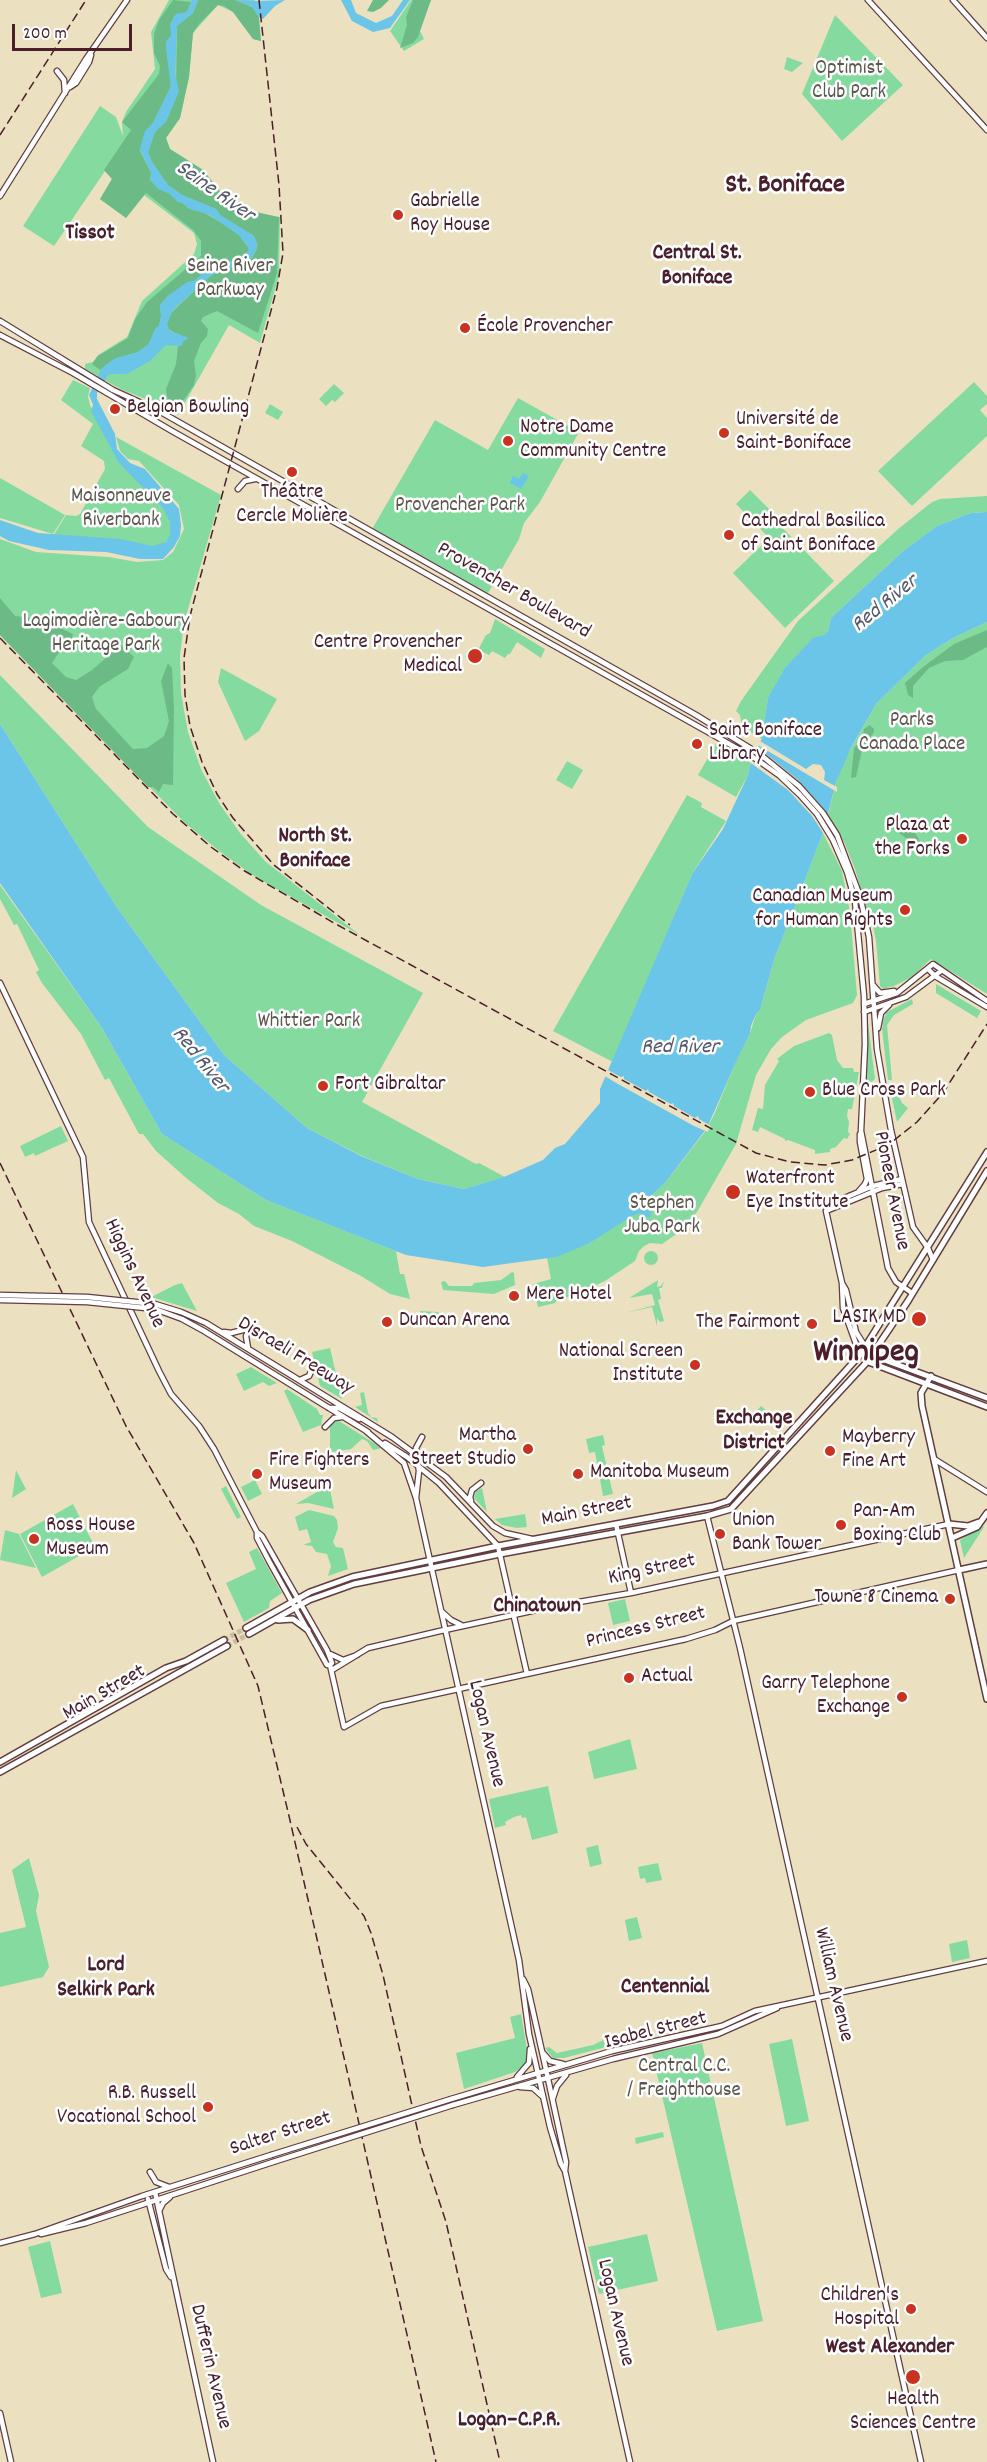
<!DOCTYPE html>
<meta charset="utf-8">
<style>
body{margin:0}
#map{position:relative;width:987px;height:2462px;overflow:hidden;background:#ebe1c0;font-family:Dekko,sans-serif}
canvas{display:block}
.scale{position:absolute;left:12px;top:24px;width:120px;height:27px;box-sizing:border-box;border:3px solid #4a1f2b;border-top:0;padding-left:8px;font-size:18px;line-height:21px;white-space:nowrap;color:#4a1f2b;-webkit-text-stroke:4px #fff;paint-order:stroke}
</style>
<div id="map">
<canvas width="987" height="2462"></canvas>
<div class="scale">200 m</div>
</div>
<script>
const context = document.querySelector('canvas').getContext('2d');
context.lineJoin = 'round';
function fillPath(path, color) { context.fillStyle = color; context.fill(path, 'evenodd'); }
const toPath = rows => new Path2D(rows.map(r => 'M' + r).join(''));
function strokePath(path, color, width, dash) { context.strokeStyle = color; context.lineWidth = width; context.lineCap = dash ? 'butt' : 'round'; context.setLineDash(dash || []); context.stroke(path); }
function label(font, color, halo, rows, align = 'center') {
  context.font = font + ' Dekko,sans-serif'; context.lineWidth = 5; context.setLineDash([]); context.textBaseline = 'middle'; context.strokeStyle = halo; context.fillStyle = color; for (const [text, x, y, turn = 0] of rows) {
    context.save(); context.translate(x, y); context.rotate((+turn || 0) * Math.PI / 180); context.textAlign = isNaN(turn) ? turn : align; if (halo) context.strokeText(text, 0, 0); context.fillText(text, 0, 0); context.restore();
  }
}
fillPath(toPath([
 [169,0,255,0,261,41,253,39,233,12,218,5,193,33,189,77,180,118,166,138,170,149,203,170,219,193,256,212,273,217,280,217,279,275,260,343,229,325,178,415,163,406,125,391,106,381,85,369,85,364,93,362,98,355,127,337,142,301,194,254,197,244,194,233,144,195,126,218,100,199,112,179,105,171,54,246,23,226,100,106,116,117,123,136,122,122,126,112,155,69,151,32],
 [411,0,431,0,419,29,424,39,404,51,390,31],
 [835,15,903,85,842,141,802,94],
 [787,57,803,63,792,72,784,69],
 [73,380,90,388,88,396,90,405,121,462,163,504,172,523,171,537,160,547,53,536,66,515,76,516,80,514,105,469,104,461,81,446,93,424,61,400],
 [974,382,987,396,987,404,980,410,987,418,987,436,912,506,878,471],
 [334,384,344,393,335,402,332,400,326,406,319,399],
 [518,398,579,432,540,502,524,523,519,539,487,595,371,531,435,420,488,450],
 [270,404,283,412,278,420,265,413],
 [116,437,221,495,184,623,180,656,181,693,188,732,201,769,219,803,240,833,266,862,360,935,257,878,219,851,184,822,0,635,0,539,36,552,109,557,137,562,163,560,173,552,184,529,179,505,139,461,128,459,120,451],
 [0,478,65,515,53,534,0,518],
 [750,490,771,511,773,518,834,581,785,628,733,573,769,538,736,504],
 [987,496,987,512,971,513,937,526,902,552,831,618,828,631,824,635,813,639,768,698,762,739,742,727,740,715,736,711,741,701,798,621,897,530,932,502,940,499],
 [495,619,545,649,541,658,517,642,510,654,508,654,505,658,492,651,489,655,478,650,486,635,490,633],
 [987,622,987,994,931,959,912,977,894,986,883,989,880,986,876,941,872,921,870,921,855,869,845,844,828,815,836,782,844,761,876,704,926,655,953,638],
 [221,668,277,699,259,731,245,741,218,682],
 [0,675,148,827,261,905,423,993,362,1102,476,1164,479,1163,505,1177,464,1189,418,1179,362,1156,307,1128,224,1055,118,909,0,724],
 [716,744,751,762,748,775,736,797,698,775],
 [567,761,583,770,572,789,556,780],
 [687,795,702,803,701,807,726,821,692,874,613,1062,553,1031],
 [823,833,842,871,850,912,857,995,853,1003,806,1020,782,1037,771,1049,756,1075,736,1144,697,1212,678,1233,662,1244,650,1243,644,1246,639,1251,635,1261,605,1281,575,1295,557,1300,555,1303,538,1307,533,1284,551,1279,547,1258,588,1244,642,1204,665,1183,704,1133,714,1115,740,1052,750,1034,756,1014,760,1010,774,960],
 [0,885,102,1028,162,1134,266,1200,396,1251,400,1274,404,1274,410,1299,390,1294,361,1276,292,1241,254,1226,239,1214,218,1203,185,1177,156,1151,143,1134,139,1134,109,1078,105,1080,81,1034,42,983,36,972,39,970,17,924,14,925,0,899],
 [936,984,981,1011,977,1018,936,993],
 [912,999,913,1004,894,1015,887,1025,892,1080,888,1080,882,1029,884,1018,887,1012],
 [868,1023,875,1079,871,1082,867,1081],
 [829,1033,832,1035,837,1060,843,1068,853,1068,854,1072,859,1072,852,1109,848,1109,847,1116,849,1122,848,1132,850,1134,847,1139,844,1138,836,1147,830,1149,830,1152,815,1154,815,1150,788,1140,785,1141,785,1139,760,1127,758,1132,752,1130,758,1108,763,1109,765,1085,779,1061,777,1059,794,1046],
 [895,1087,902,1103,908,1108,897,1122,890,1089],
 [61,1126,68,1141,35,1156,34,1153,25,1157,20,1146],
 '644 1258a7 7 0 1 1 14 0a7 7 0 1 1-14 0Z',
 [512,1272,514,1273,515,1285,494,1294,443,1290,441,1282,445,1281,449,1286,472,1286,474,1283,501,1280],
 [658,1280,657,1287,661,1286,664,1281,662,1288,659,1288,661,1299,658,1300,664,1321,660,1322,657,1318,657,1326,652,1307,625,1313,655,1305,652,1294,629,1298],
 [182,1283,197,1311,151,1297,175,1285],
 [420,1311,438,1312,442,1316,429,1319,429,1316,424,1317,424,1320,420,1321],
 [330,1348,342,1399,320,1386,312,1352],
 [251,1367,277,1383,269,1386,263,1382,244,1391,236,1374],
 [287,1389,317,1409,320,1415,323,1415,321,1425,303,1432,284,1391],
 [364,1392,368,1413,371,1417,377,1418,378,1422,355,1407,362,1405,360,1393],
 [761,1406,767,1411,754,1423,749,1419],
 [337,1421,339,1421,382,1448,373,1450,367,1441,362,1439,351,1449,332,1452,330,1451,330,1426,332,1422],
 [603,1435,605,1445,602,1446,613,1494,603,1496,595,1452,589,1453,586,1439],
 [16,1470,26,1489,12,1498],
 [255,1480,262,1494,248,1501,241,1487],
 [329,1485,334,1509,308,1503,296,1504],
 [226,1486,241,1517,237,1519,221,1489],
 [482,1488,487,1512,474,1498,476,1491],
 [73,1504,95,1547,42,1577,20,1534],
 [309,1510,334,1516,337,1520,338,1528,333,1542,336,1547,343,1548,348,1569,328,1576,331,1566,327,1554,316,1552,312,1546,303,1545,311,1542,307,1529,299,1531,295,1517],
 [489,1514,495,1519,525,1514,527,1527,517,1528,502,1525],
 [982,1526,984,1527,964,1558,960,1540],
 [5,1530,19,1534,36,1568,0,1560],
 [257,1548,282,1593,270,1601,269,1608,244,1622,226,1583,256,1569,249,1552],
 [625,1599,630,1621,613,1625,608,1603],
 [630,1739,637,1769,594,1779,588,1752],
 [548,1786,558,1833,532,1840,526,1817,522,1818,521,1815,514,1817,505,1822,506,1825,495,1828,489,1799],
 [598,1845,602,1864,590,1867,586,1848],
 [29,1858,39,1895,36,1911,49,1967,43,1977,0,1987,0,1933,26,1927,12,1870],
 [658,1863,662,1880,646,1883,645,1878,640,1879,638,1867],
 [637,1917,642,1938,629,1941,625,1920],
 [967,1940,970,1958,952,1962,949,1944],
 [521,2014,528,2055,525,2065,515,2072,464,2089,456,2053,515,2038,510,2017],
 [792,2039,809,2121,786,2126,769,2044],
 [603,2040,606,2047,564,2058,553,2058,545,2048,549,2047,557,2053,593,2045],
 [702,2043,763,2321,717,2331,652,2053],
 [663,2132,664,2137,636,2144,635,2138],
 [647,2234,658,2281,599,2294,588,2247],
 [50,2241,62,2293,41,2298,28,2247]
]), '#85db9f');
fillPath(toPath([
 [173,0,191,2,187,12,174,16,172,23,171,36,166,42,166,47,171,86,153,123,144,135,140,151,151,173,150,180,192,210,201,211,220,222,239,235,249,249,246,254,236,260,215,264,194,281,168,296,160,305,161,316,159,326,155,329,149,344,138,352,114,359,100,370,92,364,98,356,128,338,135,319,147,302,201,256,201,241,193,230,146,193,126,218,100,199,112,179,104,170,131,130,122,122,159,74,160,66,154,53,154,34,159,20],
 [198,0,235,0,252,7,259,17,261,41,253,39,233,12,224,6,218,5,199,24,193,33,189,77,180,118,166,138,170,149,203,170,224,196,256,212,279,217,277,273,258,333,217,311,203,317,201,321,208,329,207,336,201,343,194,361,196,376,194,385,181,404,168,402,166,389,176,364,178,346,181,346,183,341,187,339,168,329,167,324,169,315,208,278,221,270,241,265,252,258,257,248,254,236,220,215,216,209,182,195,168,185,152,162,148,152,155,132,168,117,176,98,177,26,193,13],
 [373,0,389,0,381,8,373,12,367,11],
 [413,0,431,0,418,37,413,43,400,48,407,25,406,17],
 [0,598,15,616,42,619,73,634,71,645,60,651,52,663,66,677,76,680,92,670,121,645,134,657,128,669,99,687,92,697,96,709,133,749,147,748,164,736,169,721,161,681,168,663,172,668,174,707,173,785,163,784,159,792,153,787,148,787,0,635],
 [987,630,987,647,963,660,945,661,929,668,913,686,913,698,908,695,905,683,923,667,954,644],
 [870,725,874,729,874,732,862,750,856,777,851,778,854,748,862,739,864,729],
 [896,817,903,822,903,824,913,829,921,843,916,845,889,826]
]), '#6cbb86');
fillPath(toPath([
 [192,0,198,0,193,13,177,26,175,74,179,91,166,122,155,132,148,152,152,162,168,185,182,195,216,209,220,215,254,236,258,245,250,261,237,267,221,270,208,278,173,310,167,324,170,331,189,338,183,341,182,346,166,345,150,361,127,374,109,374,97,393,97,399,115,434,117,449,130,463,145,469,179,509,181,525,180,536,174,547,163,559,140,559,106,552,49,550,9,541,0,536,0,520,38,533,121,539,152,546,166,542,170,535,170,522,163,508,119,463,91,411,93,405,89,395,102,368,114,359,138,352,149,344,155,329,159,326,161,316,160,305,168,296,187,282,194,281,215,264,236,260,246,254,249,249,239,235,210,215,187,208,185,204,178,202,170,194,158,189,151,181,151,173,140,149,145,131,153,123,171,86,166,47,166,42,171,36,170,24,176,14,187,12],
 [235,0,255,1,285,0,275,6,263,19,259,17,252,7],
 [341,0,351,0,356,13,376,23,392,16,403,0,410,0,390,28,373,32,352,21],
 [523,473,529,476,521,489,510,483,513,476,519,479],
 [987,512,987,622,953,638,926,655,876,704,851,748,836,782,823,833,774,960,760,1010,756,1014,751,1026,750,1034,740,1053,707,1128,665,1183,642,1204,642,1207,651,1212,650,1217,644,1217,640,1213,632,1216,588,1244,556,1257,483,1267,406,1255,266,1200,162,1134,102,1028,0,883,0,724,118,909,224,1055,307,1128,361,1156,418,1179,464,1189,504,1177,543,1160,555,1148,565,1144,600,1103,600,1089,692,874,723,829,748,775,751,762,762,738,768,698,785,668,813,638,824,635,828,631,831,618,902,552,937,526,971,513]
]), '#6ac5e8');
fillPath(toPath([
 [759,737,760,741,806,769,813,764,821,765,825,772,824,780,837,787,837,792,756,744],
 [755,745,797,779,822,807,830,819,825,836,812,816,788,790,748,761],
 [606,1069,621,1077,624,1076,624,1079,646,1091,648,1089,649,1092,671,1104,673,1103,674,1106,695,1118,698,1116,699,1119,711,1126,709,1129,708,1132,694,1126,618,1084,603,1075]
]), '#ebe1c0');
strokePath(toPath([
 [224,1640,246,1628],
 [227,1646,249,1634]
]), '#cbbaa2', 5, [5, 2.5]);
const secondary = toPath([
 [868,0,987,130],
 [953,0,987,38],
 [57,71,64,80,65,93],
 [70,87,76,83,89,62,91,55],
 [0,196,86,59,127,0],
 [0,321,113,390,159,411,696,715,761,755,799,786,823,813,837,835,860,896,869,937,877,1049,891,1130,913,1227,928,1248,933,1260],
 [0,335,73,373,172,431,756,759,780,776,800,795,817,814,833,840,847,872,855,901,864,996,865,1044,861,1131,888,1268,896,1282,912,1293],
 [238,489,245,481,255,479],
 [928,969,935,976,987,1007],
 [0,983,83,1157,89,1222,159,1371,171,1394,199,1426,214,1449,257,1532,257,1538,269,1561,327,1665,330,1665],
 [873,985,880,993,894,991],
 [864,1004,897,993,933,964,987,1001],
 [864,1012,906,997,941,971],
 [878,1028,881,1013,889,1005],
 [859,1191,865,1184,867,1179,860,1142,860,1134],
 [826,1211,882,1188,903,1184],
 [842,1283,846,1290,856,1332,866,1348],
 [155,1304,181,1312,206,1323,392,1437,446,1477,493,1526,505,1533,532,1539],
 [155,1309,182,1319,204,1331,368,1432],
 [224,1332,231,1333,251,1328],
 [248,1348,246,1336,250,1328],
 [860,1355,843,1308,842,1283,826,1211,830,1204,873,1186,902,1179],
 [300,1380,309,1376,313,1367],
 [329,1408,339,1408,359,1419],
 [325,1427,334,1418,342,1417],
 [366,1431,404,1463,416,1498,519,1960,529,2034,550,2127,561,2164,565,2171],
 [385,1443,407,1457,439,1483,498,1546,527,1674],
 [934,1459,987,1492],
 [416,1498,419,1471,416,1448,422,1437],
 [471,1501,470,1497,472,1490,481,1483],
 [707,1516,740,1648,921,2462],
 [616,1524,631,1593],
 [257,1532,262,1536,327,1650,332,1663,330,1665,344,1727,381,1706,686,1639,715,1630,733,1621,959,1570],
 [441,1611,451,1620,461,1625],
 [330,1654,343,1660,357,1655],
 [332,1670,368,1648,440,1631,550,1607,631,1593,949,1524],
 [523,1979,528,1989,545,2065,566,2162,565,2171,630,2462],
 [543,2053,550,2061,563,2064],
 [517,2077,529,2063,530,2049],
 [520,2087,533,2088,542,2096],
 [553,2098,557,2086,566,2075],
 [451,2099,612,2051,722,2026,755,2011,987,1961],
 [453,2105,613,2059,718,2034,777,2008],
 [150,2172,156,2182,169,2187],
 [155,2192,213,2462],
 [148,2199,166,2269,171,2277],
 [159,2211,163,2203,170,2197],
 [41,2234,86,2223,273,2162],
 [0,2243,35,2234,142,2196,271,2155],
 [0,2413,11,2462]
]);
const primary = toPath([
 [871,1353,882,1359,987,1398],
 [866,1361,987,1407],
 [931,1376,921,1393,922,1406,987,1699],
 [949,1524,968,1526,979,1522],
 [952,1538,977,1527,987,1513],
 [959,1570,987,1564],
 [278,1620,293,1619,308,1630],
 [246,1628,310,1592,352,1577,498,1546,713,1506,728,1501,860,1355,987,1152],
 [249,1634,309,1600,354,1584,500,1554,707,1516,731,1509,867,1362,908,1301,987,1171],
 [0,1762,166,1668,186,1661,224,1640],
 [0,1772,227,1646]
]);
strokePath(secondary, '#623c41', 7);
strokePath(primary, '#623c41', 8);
strokePath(secondary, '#fff', 4.5);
strokePath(primary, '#fff', 5);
strokePath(toPath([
 [259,0,279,185,283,253,277,288,190,616,184,658,185,695,190,726,202,762,217,794,233,818,274,865,350,925],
 [0,135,86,0],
 [0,638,173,814,211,847,243,870,334,923,756,1153,790,1162,825,1165,852,1160,888,1145,917,1122,943,1093,987,1024],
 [0,1163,126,1426,194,1543,258,1686,289,1816,436,2462],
 [297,1827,306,1844,364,1916,371,1933,383,1975,421,2146,446,2222,500,2462]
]), '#4a1f2b', 1.5, [9, 4.5]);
const secondaryBridge = toPath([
 [0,1295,87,1297,155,1304],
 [0,1300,87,1302,155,1309],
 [271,2155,451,2099],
 [273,2162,453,2105]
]);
strokePath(secondaryBridge, '#623c41', 7, []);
strokePath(secondaryBridge, '#fff', 4.5);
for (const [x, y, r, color] of [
 [398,215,6,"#c8321e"],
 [465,328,6,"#c8321e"],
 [115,409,6,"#c8321e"],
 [724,433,6,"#c8321e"],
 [508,441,6,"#c8321e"],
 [292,472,6,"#c8321e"],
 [729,535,6,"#c8321e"],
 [475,656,8,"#c8321e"],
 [697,744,6,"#c8321e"],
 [962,839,6,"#c8321e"],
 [905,910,6,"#c8321e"],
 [323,1086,6,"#c8321e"],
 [810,1092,6,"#c8321e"],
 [733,1192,8,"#c8321e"],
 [514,1296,6,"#c8321e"],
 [919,1319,8,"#c8321e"],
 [387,1322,6,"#c8321e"],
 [812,1324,6,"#c8321e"],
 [695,1365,6,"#c8321e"],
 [528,1449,6,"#c8321e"],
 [830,1451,6,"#c8321e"],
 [257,1474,6,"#c8321e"],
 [578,1474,6,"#c8321e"],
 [841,1525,6,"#c8321e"],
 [720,1534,6,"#c8321e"],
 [34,1539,6,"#c8321e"],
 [950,1599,6,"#c8321e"],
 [629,1678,6,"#c8321e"],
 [902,1697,6,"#c8321e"],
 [208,2107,6,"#c8321e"],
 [911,2309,6,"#c8321e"],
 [913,2377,8,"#c8321e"]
]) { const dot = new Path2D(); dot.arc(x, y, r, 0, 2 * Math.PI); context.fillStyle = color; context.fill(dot); strokePath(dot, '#fff', 2); }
label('21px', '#5c574e', '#fff', [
 ["Optimist",849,70],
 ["Club Park",849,94],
 ["Seine River",230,268],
 ["Parkway",230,292],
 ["Maisonneuve",121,498],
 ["Riverbank",121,522],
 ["Provencher Park",460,507],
 ["Lagimodière-Gaboury",106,623],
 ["Heritage Park",106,647],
 ["Parks",912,722],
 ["Canada Place",912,746],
 ["Whittier Park",309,1023],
 ["Stephen",662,1205],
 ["Juba Park",662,1229],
 ["Central C.C.",684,2068],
 ["/ Freighthouse",684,2092]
]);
label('21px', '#4a1f2b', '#fff', [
 ["Gabrielle",410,203],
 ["Roy House",410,227],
 ["École Provencher",477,328],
 ["Belgian Bowling",127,409],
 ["Université de",736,421],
 ["Saint-Boniface",736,445],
 ["Notre Dame",520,429],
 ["Community Centre",520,453],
 ["Théâtre",292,494,"center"],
 ["Cercle Molière",292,518,"center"],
 ["Cathedral Basilica",741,523],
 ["of Saint Boniface",741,547],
 ["Centre Provencher",462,644,"right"],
 ["Medical",462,668,"right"],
 ["Saint Boniface",709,732],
 ["Library",709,756],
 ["Plaza at",950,827,"right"],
 ["the Forks",950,851,"right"],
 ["Canadian Museum",893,898,"right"],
 ["for Human Rights",893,922,"right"],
 ["Fort Gibraltar",335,1086],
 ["Blue Cross Park",822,1092],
 ["Waterfront",746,1180],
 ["Eye Institute",746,1204],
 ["Mere Hotel",526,1296],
 ["LASIK MD",906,1319,"right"],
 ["Duncan Arena",399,1322],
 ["The Fairmont",800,1324,"right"],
 ["National Screen",683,1353,"right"],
 ["Institute",683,1377,"right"],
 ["Martha",516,1437,"right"],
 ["Street Studio",516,1461,"right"],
 ["Mayberry",842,1439],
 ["Fine Art",842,1463],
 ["Fire Fighters",269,1462],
 ["Museum",269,1486],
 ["Manitoba Museum",590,1474],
 ["Pan-Am",853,1513],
 ["Boxing Club",853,1537],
 ["Union",732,1522],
 ["Bank Tower",732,1546],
 ["Ross House",46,1527],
 ["Museum",46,1551],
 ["Towne 8 Cinema",938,1599,"right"],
 ["Actual",641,1678],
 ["Garry Telephone",890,1685,"right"],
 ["Exchange",890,1709,"right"],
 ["R.B. Russell",196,2095,"right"],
 ["Vocational School",196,2119,"right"],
 ["Children's",899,2297,"right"],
 ["Hospital",899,2321,"right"],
 ["Health",913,2401,"center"],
 ["Sciences Centre",913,2425,"center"]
], 'left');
label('21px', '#4a1f2b', '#fff', [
 ["Provencher Boulevard",513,592,30],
 ["Pioneer Avenue",890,1191,79],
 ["Higgins Avenue",133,1274,65],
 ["Disraeli Freeway",295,1357,31],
 ["Main Street",587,1513,-11],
 ["King Street",652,1571,-12],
 ["Princess Street",646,1629,-14],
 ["Main Street",105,1694,-30],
 ["Logan Avenue",485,1734,77],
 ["William Avenue",832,1985,77],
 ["Isabel Street",656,2032,-14],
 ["Salter Street",281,2135,-18],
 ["Logan Avenue",614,2313,77],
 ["Dufferin Avenue",209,2367,77]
]);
label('italic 22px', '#55596d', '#fff', [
 ["Seine River",214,193,35],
 ["Red River",886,605,-39],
 ["Red River",680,1049],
 ["Red River",199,1061,51]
]);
label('bold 22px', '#4a1f2b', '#fff', [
 ["Tissot",90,235],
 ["Central St.",697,255],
 ["Boniface",697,280],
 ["North St.",315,838],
 ["Boniface",315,863],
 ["Exchange",754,1420],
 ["District",754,1445],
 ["Chinatown",537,1608],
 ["Lord",106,1967],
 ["Selkirk Park",106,1992],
 ["Centennial",665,1989],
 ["West Alexander",890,2349],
 ["Logan–C.P.R.",509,2422]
]);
label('bold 27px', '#4a1f2b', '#fff', [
 ["St. Boniface",785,187]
]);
label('bold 33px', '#4a1f2b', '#fff', [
 ["Winnipeg",866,1355]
]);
</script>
